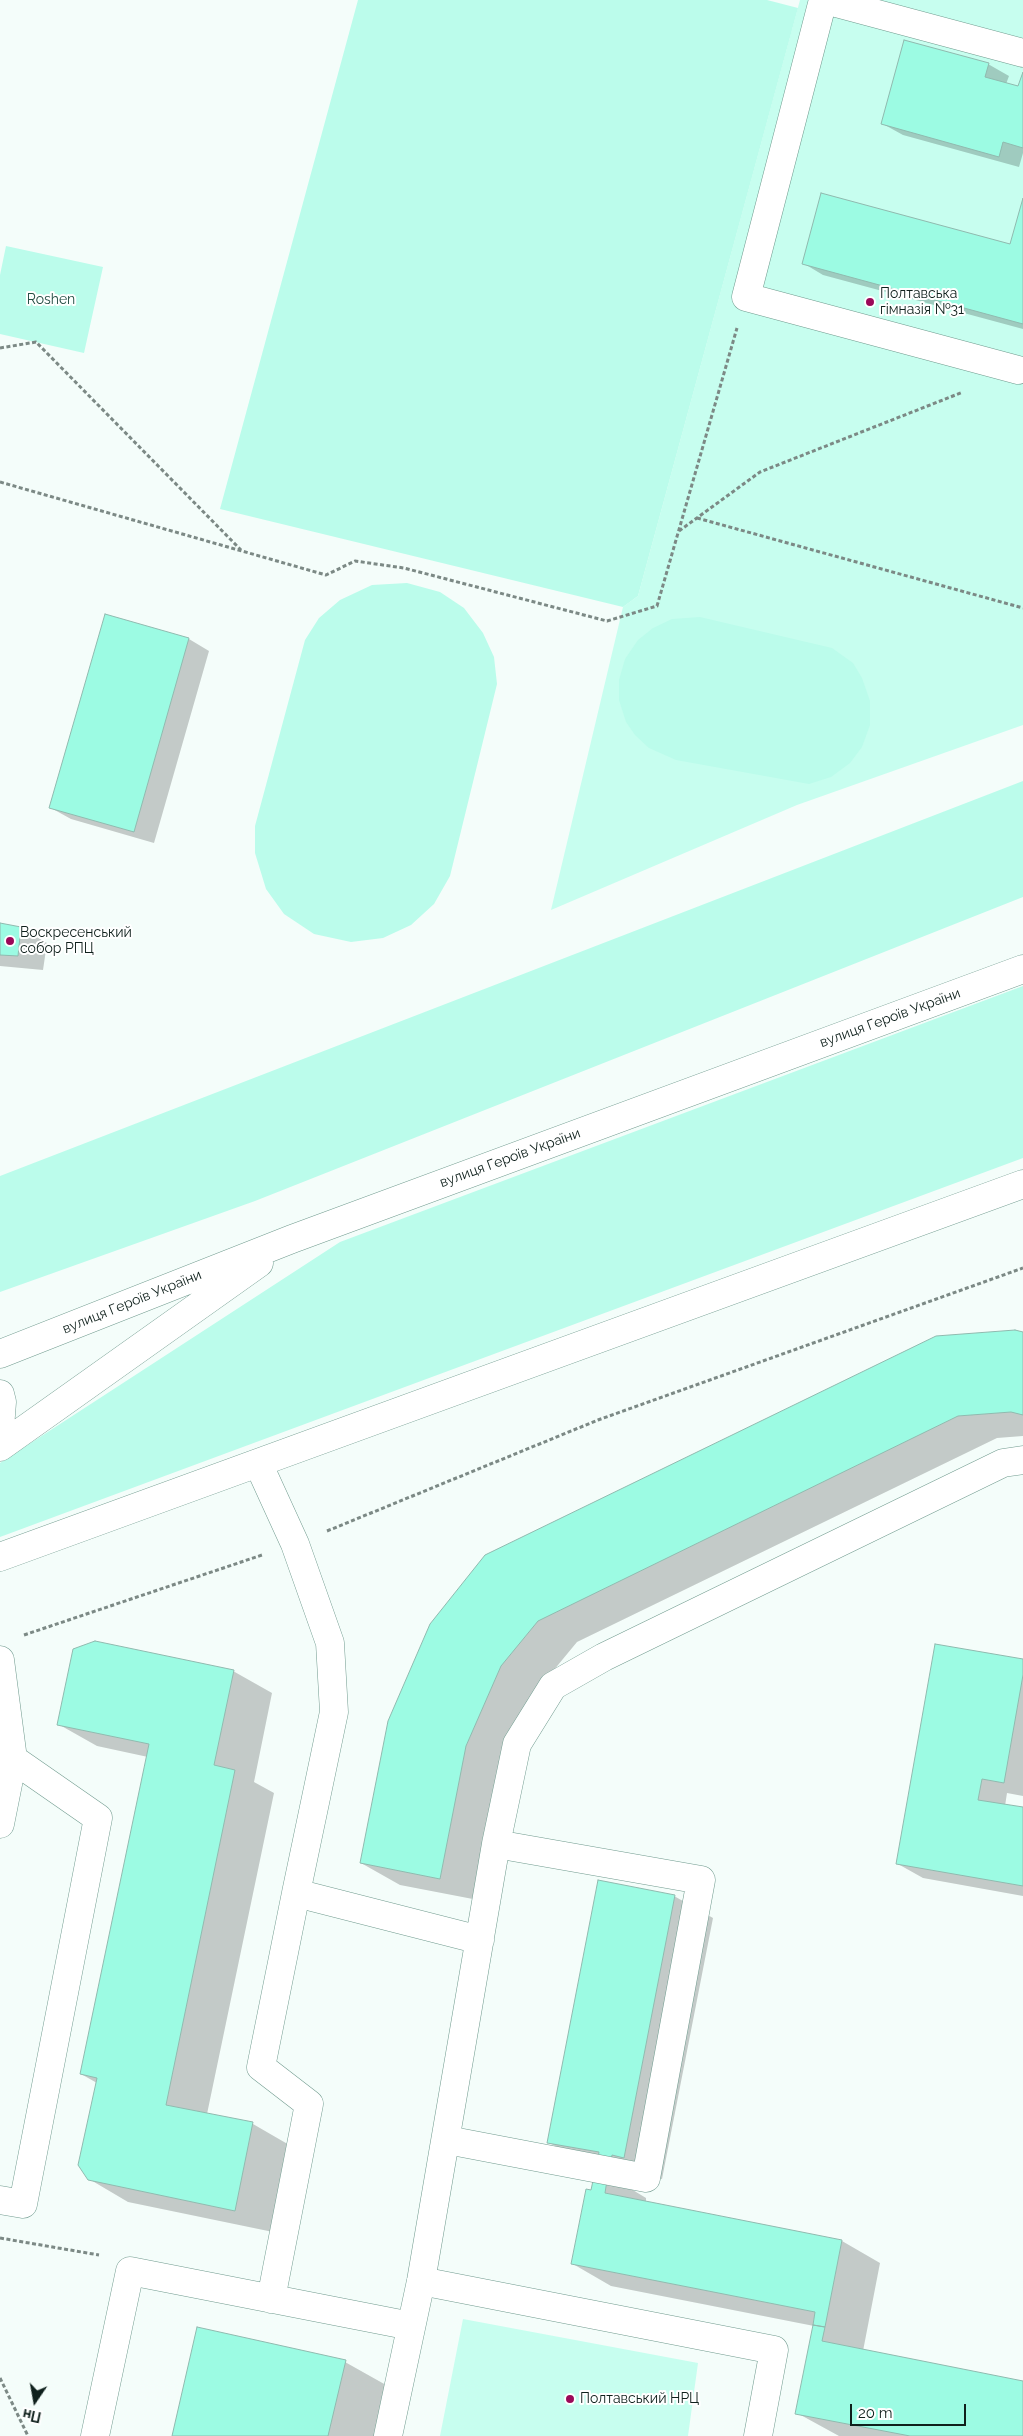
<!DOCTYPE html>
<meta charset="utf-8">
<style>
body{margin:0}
#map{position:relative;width:1023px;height:2436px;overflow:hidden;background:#f4fdfa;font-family:Raleway,sans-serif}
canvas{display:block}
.north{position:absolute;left:10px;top:2376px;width:50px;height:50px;-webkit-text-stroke:4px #fff;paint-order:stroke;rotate:192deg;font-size:14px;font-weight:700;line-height:20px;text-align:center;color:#0f201c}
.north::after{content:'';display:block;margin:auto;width:18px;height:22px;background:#0f201c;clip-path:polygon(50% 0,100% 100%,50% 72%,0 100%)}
.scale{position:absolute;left:850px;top:2404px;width:116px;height:22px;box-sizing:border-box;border:2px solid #0f201c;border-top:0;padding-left:6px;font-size:15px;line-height:18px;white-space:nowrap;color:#0f201c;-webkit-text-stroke:4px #fff;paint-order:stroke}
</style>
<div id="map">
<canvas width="1023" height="2436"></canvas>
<div class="north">Пн</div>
<div class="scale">20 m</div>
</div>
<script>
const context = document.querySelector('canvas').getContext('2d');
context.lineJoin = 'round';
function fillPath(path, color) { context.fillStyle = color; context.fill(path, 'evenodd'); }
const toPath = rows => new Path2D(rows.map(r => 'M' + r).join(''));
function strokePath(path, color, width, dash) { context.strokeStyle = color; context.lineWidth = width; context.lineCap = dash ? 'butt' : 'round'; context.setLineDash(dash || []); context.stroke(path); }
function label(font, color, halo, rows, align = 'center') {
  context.font = font + ' Raleway,sans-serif'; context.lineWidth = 4; context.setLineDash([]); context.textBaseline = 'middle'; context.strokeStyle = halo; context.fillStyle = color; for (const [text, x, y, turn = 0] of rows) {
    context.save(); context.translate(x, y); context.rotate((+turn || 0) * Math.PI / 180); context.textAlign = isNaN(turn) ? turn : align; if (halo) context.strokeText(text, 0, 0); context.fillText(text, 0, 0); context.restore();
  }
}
fillPath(toPath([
 [800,0,1023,0,1023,725,797,805,551,910,623,607,638,596],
 [463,2319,698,2363,688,2436,440,2436]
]), '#c7feef');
fillPath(toPath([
 [358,0,767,0,798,8,638,596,623,607,220,509],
 [6,246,103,267,84,353,0,334,0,275],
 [407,583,440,592,464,608,483,633,494,657,497,684,450,876,434,904,411,925,383,938,351,942,314,934,284,914,266,889,255,853,255,826,305,640,319,618,340,600,372,585],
 [700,617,832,648,853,663,862,678,870,701,870,725,862,747,850,763,831,777,809,784,676,760,649,748,635,735,626,722,619,700,619,680,625,659,638,640,653,628,672,619],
 [1023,781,1023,897,255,1201,0,1292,0,1176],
 [1023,986,1023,1158,0,1537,0,1463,340,1242]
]), '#bbfceb');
fillPath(toPath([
 [988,64,1009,76,1006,84,1019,87,1023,74,1023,153,1019,167,903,135,883,124],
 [1023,203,1023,329,823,275,803,263,1011,246],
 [189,639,209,651,154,843,71,819,51,808],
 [0,925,21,928,47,943,43,970,0,966],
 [1023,1333,1023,1436,997,1438,577,1642,539,1688,478,1900,400,1885,361,1863,431,1625],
 [1023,1660,1023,1796,1007,1793,1005,1806,1023,1809,1023,1896,923,1878,898,1864],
 [233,1671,272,1693,254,1782,274,1793,207,2114,253,2124,291,2146,273,2232,128,2202,89,2179,97,2083,81,2074,148,1757,97,1746,58,1724],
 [674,1896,713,1918,662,2179,587,2164,548,2142],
 [608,2175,646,2198,646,2202,842,2241,880,2263,863,2351,1023,2382,1023,2436,839,2436,797,2413,814,2326,611,2286,573,2264,592,2192],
 [345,2362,386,2385,375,2436,174,2436]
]), '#0003');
const building = toPath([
 [904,40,989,63,985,77,1018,86,1023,72,1023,148,1003,142,999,157,881,124,904,40],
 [821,193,1010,244,1023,198,1023,324,802,264,821,193],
 [105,614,189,638,134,832,49,808,105,614],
 [0,923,21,927,18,956,0,955,0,923],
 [1015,1330,1023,1332,1023,1415,1011,1412,958,1416,538,1621,501,1666,466,1746,440,1879,360,1863,388,1721,430,1624,485,1555,936,1336,1015,1330],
 [95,1641,234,1670,214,1765,235,1770,166,2105,253,2122,235,2211,88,2180,78,2165,97,2078,80,2074,149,1744,57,1725,73,1649,95,1641],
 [935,1644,1023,1659,1023,1675,1004,1783,982,1779,978,1800,1023,1807,1023,1886,896,1864,935,1644],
 [598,1880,675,1895,624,2158,612,2155,610,2169,596,2166,599,2152,547,2143,598,1880],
 [595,2171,608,2174,605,2193,842,2240,825,2327,813,2325,815,2312,571,2264,586,2189,591,2190,595,2171],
 [813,2325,825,2327,822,2341,1023,2381,1023,2436,910,2436,795,2414,813,2325],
 [197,2327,346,2360,328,2436,172,2436,197,2327]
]);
fillPath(building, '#9cfbe3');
strokePath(building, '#90baaf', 1);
const minor = toPath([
 [823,0,746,297,1018,370],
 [825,0,1023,53],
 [258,1463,295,1544,330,1643,334,1712,296,1893,480,1940],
 [0,1557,1023,1184],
 [0,1660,13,1759,0,1824],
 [447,2140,646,2178,701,1880,496,1844],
 [0,2200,23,2204,98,1818,13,1759],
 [421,2281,774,2350,758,2436],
 [271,2299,309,2104,261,2067,296,1893],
 [95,2436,130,2271,411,2326],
 [388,2436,421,2281,496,1844,517,1744,553,1686,604,1657,1003,1463,1023,1460]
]);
const major = toPath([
 [0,1354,292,1239,1023,969],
 [0,1394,2,1402,0,1428],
 [0,1447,259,1263]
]);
strokePath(minor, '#719b8f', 29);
strokePath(major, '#719b8f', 29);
strokePath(toPath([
 [0,348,36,342,241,550],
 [0,482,326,575,355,561,404,568,607,621,657,606,737,328],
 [697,518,1023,608],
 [679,531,760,472,963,392],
 [327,1531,598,1420,1023,1268],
 [24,1635,262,1555],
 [0,2238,99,2255],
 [0,2378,28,2436]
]), '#7c8985', 3, [4, 2.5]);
strokePath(minor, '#fff', 28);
strokePath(major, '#fff', 28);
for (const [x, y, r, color] of [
 [870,302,5,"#9b0959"],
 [10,941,5,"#9b0959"],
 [570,2399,5,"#9b0959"]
]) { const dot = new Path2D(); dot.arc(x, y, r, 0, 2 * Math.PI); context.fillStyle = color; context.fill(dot); strokePath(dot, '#fff', 2); }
label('14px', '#0f201c', '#fff', [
 ["Полтавська",880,294],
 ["гімназія №31",880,310],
 ["Воскресенський",20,933],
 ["собор РПЦ",20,949],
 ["Полтавський НРЦ",580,2399]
], 'left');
label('14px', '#234d43', '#fff', [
 ["Roshen",51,300]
]);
label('14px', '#0f201c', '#fff', [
 ["вулиця Героїв України",890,1018,-20],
 ["вулиця Героїв України",510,1158,-20],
 ["вулиця Героїв України",132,1302,-22]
]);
</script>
